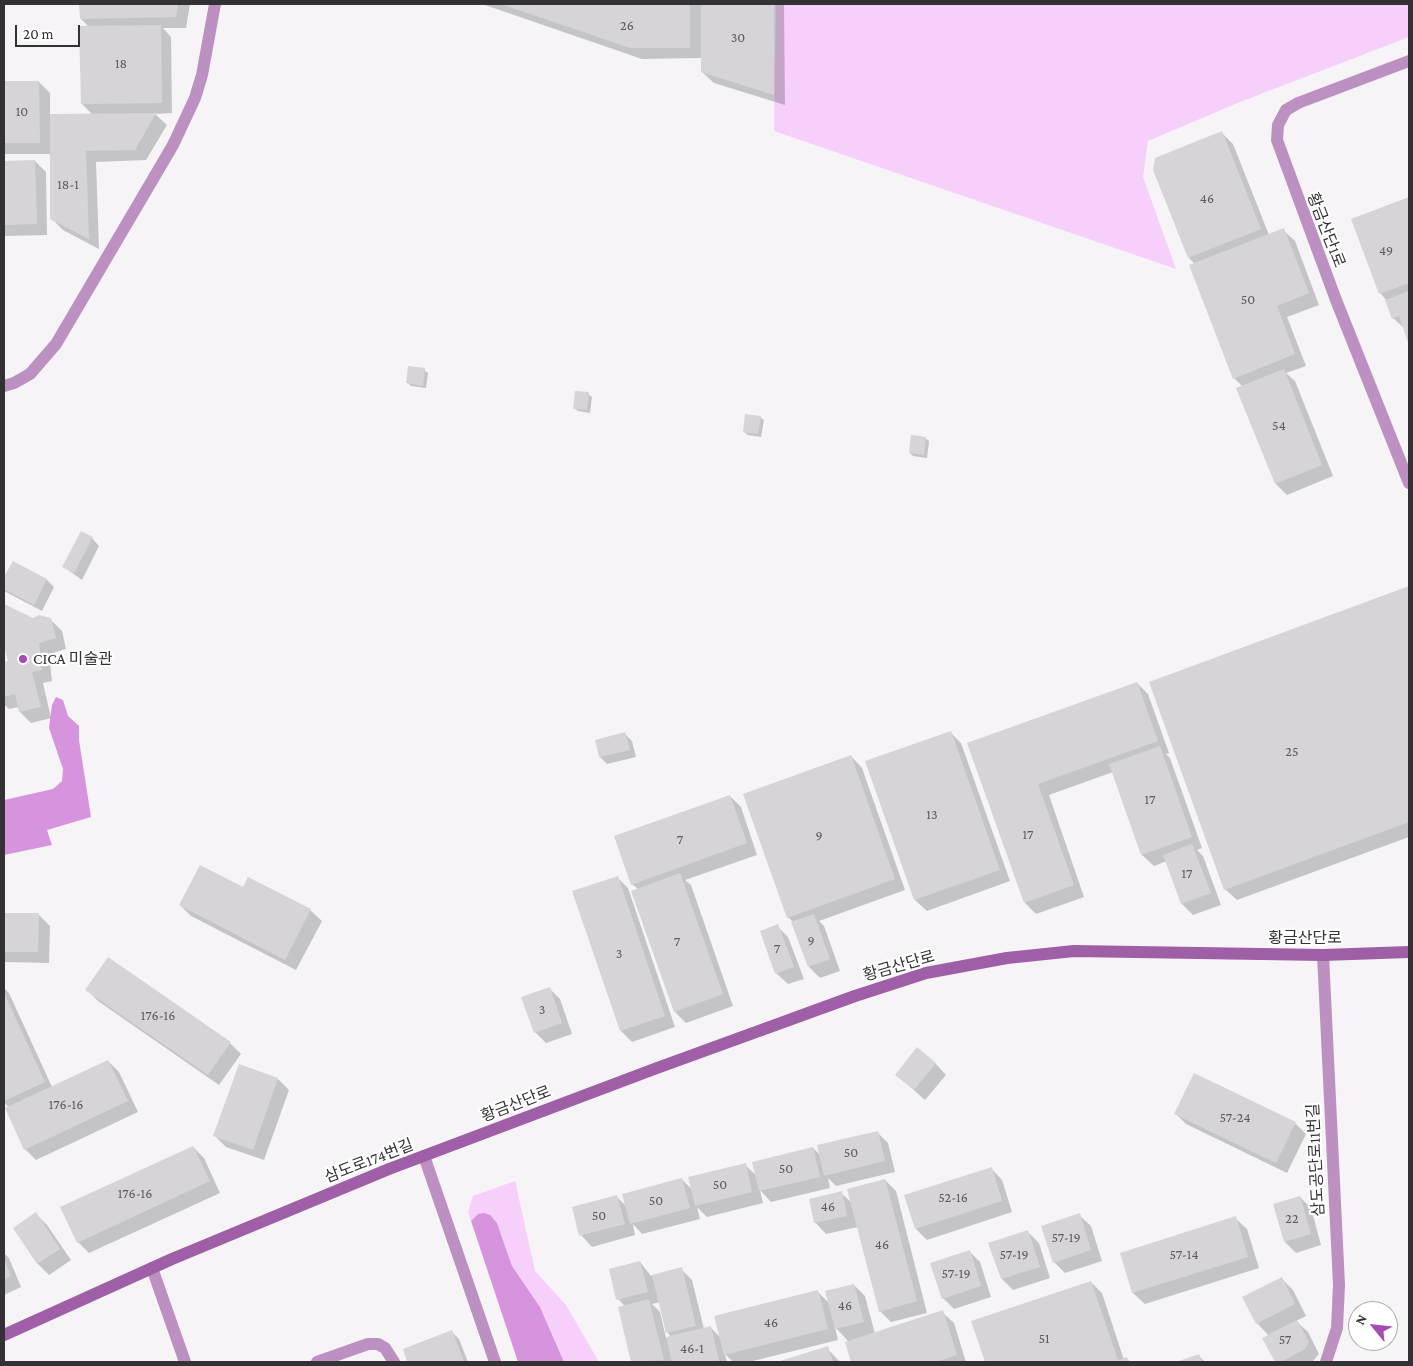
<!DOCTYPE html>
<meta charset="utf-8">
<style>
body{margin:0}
#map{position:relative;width:1413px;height:1366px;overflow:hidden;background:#f6f4f7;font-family:"Crimson Pro",serif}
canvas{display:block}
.frame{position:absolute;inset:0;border:5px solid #333133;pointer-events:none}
.north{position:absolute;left:1348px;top:1301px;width:50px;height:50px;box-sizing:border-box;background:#fff;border:1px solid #adadad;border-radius:50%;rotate:298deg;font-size:14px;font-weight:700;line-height:20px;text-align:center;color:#333133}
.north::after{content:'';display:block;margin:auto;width:18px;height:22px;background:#a84ab4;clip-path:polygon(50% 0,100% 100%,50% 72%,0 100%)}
.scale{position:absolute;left:15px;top:25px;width:65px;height:22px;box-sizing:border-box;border:2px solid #333133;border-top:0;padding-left:6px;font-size:15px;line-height:18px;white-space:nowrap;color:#333133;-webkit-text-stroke:4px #fff;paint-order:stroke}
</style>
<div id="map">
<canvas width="1413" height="1366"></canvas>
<div class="frame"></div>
<div class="north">N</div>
<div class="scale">20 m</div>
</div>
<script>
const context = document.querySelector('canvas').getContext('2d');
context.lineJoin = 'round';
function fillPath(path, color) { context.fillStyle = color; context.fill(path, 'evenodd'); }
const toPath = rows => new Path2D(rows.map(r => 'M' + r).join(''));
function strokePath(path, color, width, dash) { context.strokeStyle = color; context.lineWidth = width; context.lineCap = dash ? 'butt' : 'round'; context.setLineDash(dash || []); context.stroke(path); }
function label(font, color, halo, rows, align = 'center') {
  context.font = font + ' "Crimson Pro","Noto Sans KR",serif'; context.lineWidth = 4.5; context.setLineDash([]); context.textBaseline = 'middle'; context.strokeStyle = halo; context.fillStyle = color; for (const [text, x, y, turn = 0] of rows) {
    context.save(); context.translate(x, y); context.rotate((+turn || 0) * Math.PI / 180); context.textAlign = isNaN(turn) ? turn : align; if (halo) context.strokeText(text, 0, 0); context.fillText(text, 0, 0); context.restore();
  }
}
fillPath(toPath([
 [776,4,1409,4,1409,37,1240,102,1148,141,1143,177,1176,269,774,131],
 [515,1181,535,1271,566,1305,599,1362,564,1362,540,1307,512,1266,497,1223,478,1214,471,1221,468,1212,473,1196]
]), '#f6cffb');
fillPath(toPath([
 [56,697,63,700,68,716,79,726,79,740,91,817,47,830,52,845,4,855,4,800,53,789,62,781,63,769,49,728,52,705],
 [484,1213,490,1215,497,1223,512,1266,540,1307,564,1362,518,1362,471,1221,478,1214]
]), '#d694de');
fillPath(toPath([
 [81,4,190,4,186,28,163,28,171,37,172,113,155,114,167,125,146,160,96,162,99,249,63,230,51,218,51,154,4,154,4,82,39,82,50,93,50,115,93,115,82,104,89,27,81,19],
 [482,4,784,4,785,105,714,83,702,72,702,58,642,59],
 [1222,133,1233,144,1269,235,1283,230,1295,241,1319,305,1287,317,1306,366,1286,373,1295,381,1333,476,1287,495,1276,484,1238,389,1243,387,1234,378,1195,264,1189,258,1154,170],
 [35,161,46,172,47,235,4,236,4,162],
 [1409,198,1409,342,1405,329,1393,318,1387,301,1381,294,1353,219],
 [424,370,428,373,426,388,411,386,408,383],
 [588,394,592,397,590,413,578,411,574,408],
 [760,417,764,420,761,437,748,435,744,432],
 [925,438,929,441,927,458,913,456,910,453],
 [92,538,99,546,82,580,64,567],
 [13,562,47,580,54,587,42,611,4,591,4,576,6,577],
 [1409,588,1409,837,1237,900,1225,889,1151,682],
 [4,606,33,619,50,619,62,631,66,649,49,654,52,681,43,683,51,718,31,723,20,712,19,707,9,709,4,704,4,664,9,662,4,641],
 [1137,683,1148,694,1169,753,1166,754,1170,758,1202,848,1197,850,1203,856,1221,905,1193,915,1182,904,1167,861,1154,866,1142,855,1113,772,1049,795,1084,897,1036,914,1025,903,968,743],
 [950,732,961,743,1010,881,927,911,915,900,867,762],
 [625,734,632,741,636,757,607,764,600,757,596,741],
 [851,756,862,768,905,890,819,921,824,926,840,971,820,978,809,967,793,922,788,917],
 [730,796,741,807,757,855,685,880,691,885,733,1006,686,1023,675,1012,632,891,638,889,632,884],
 [617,877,628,888,675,1027,632,1042,621,1031,574,892],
 [244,889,310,910,322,921,296,970,191,916,180,905],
 [4,914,39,915,50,926,49,963,4,962],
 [777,926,788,937,804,979,788,984,776,973],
 [4,988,9,993,52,1087,108,1061,119,1072,138,1112,36,1160,25,1149,9,1108,4,1102],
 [549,988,560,999,572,1034,546,1043,535,1032],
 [87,990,230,1043,241,1054,219,1085,98,1001],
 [935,1063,946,1075,925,1100,897,1075],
 [278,1079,289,1090,264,1160,226,1147,215,1136],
 [1175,1113,1295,1123,1306,1134,1287,1173,1186,1124],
 [877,1132,888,1143,895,1172,836,1186,828,1178,830,1188,771,1202,760,1190,763,1203,707,1217,697,1207,700,1219,642,1234,633,1224,635,1235,592,1247,581,1235,617,1197,627,1207,682,1179,692,1190,745,1165,757,1176,813,1148,821,1156],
 [193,1147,204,1158,220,1193,89,1253,78,1242],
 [991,1168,1002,1180,1012,1212,927,1240,916,1229],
 [885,1180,896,1191,927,1313,891,1322,880,1311,858,1227,826,1234,815,1222,841,1193,852,1203],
 [1300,1197,1311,1208,1321,1245,1296,1253,1285,1242],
 [36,1214,47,1225,71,1260,49,1275,38,1264,15,1229],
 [1079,1215,1091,1226,1102,1261,1065,1273,1054,1262],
 [1235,1218,1247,1229,1259,1268,1145,1304,1133,1293,1121,1254],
 [1028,1232,1039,1243,1050,1278,1013,1290,1002,1279],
 [969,1251,980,1262,991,1297,954,1309,943,1298],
 [4,1253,9,1258,21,1287,4,1295],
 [640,1262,651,1276,681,1269,692,1280,704,1329,710,1327,721,1338,818,1292,830,1304,854,1285,865,1296,875,1334,942,1312,954,1323,966,1362,853,1362,847,1343,849,1342,835,1327,838,1340,749,1362,733,1362,725,1354,727,1362,632,1362,619,1308,625,1306,618,1299],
 [660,1302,668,1333,671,1337,666,1338,660,1312,652,1304],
 [1282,1279,1293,1290,1306,1316,1296,1321,1308,1332,1319,1354,1312,1362,1277,1362,1264,1339,1269,1336,1257,1323],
 [1091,1282,1102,1293,1124,1360,1127,1359,1131,1362,986,1362,973,1322],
 [452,1332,459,1339,468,1362,409,1362,404,1350],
 [827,1348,840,1362,780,1362],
 [1199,1356,1205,1362,1178,1362]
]), '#0003');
fillPath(toPath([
 [79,4,178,4,176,17,80,19],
 [501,4,690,4,690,48,630,48],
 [701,4,774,4,774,95,701,72],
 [161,25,162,103,81,104,79,26],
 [4,81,39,81,40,143,4,143],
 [156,113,135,150,86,151,89,239,50,219,50,114],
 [1222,131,1261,229,1188,258,1153,170,1155,158],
 [35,160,37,224,4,225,4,161],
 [1409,197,1409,283,1379,294,1351,219],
 [1284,228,1309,293,1277,306,1295,354,1233,379,1189,265],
 [1409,291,1409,345,1399,316,1392,319,1385,300],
 [408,366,425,368,423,386,406,383],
 [1284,369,1322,465,1275,484,1236,388],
 [575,391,589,392,587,410,573,409],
 [745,414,761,416,758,434,743,432],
 [911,435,926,437,924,455,909,453],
 [81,531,93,537,74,573,62,567],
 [13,561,47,579,34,605,4,589,4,574,5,575],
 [1409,586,1409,822,1224,890,1149,682],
 [4,604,33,618,39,615,51,618,56,638,39,643,42,670,32,672,41,707,19,712,15,694,4,697,4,662,8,661,4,646],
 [1137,682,1158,741,1038,784,1074,885,1024,903,967,743],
 [951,731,1000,870,914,900,865,761],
 [625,732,630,750,599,757,595,740],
 [1160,746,1192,837,1141,855,1109,764],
 [851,755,895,879,787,918,743,794],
 [730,795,747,843,631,885,614,836],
 [1192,844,1211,893,1181,904,1163,855],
 [200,865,243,887,248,877,311,909,285,960,179,905],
 [680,873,723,994,674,1012,631,891],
 [618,876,665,1016,620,1031,572,891],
 [4,913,39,913,38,952,4,952],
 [814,914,830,959,808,967,791,922],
 [778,924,794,967,775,974,760,931],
 [108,957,231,1042,208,1075,85,990],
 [550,987,562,1023,534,1033,521,997],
 [4,993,45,1082,4,1101],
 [917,1047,936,1063,914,1090,895,1075],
 [108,1060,128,1101,24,1150,5,1108],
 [239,1064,278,1078,253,1150,213,1136],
 [1194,1073,1296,1122,1276,1163,1174,1114],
 [878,1131,885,1161,824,1176,817,1145],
 [193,1146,210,1181,77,1243,60,1207],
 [813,1147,820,1177,759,1191,752,1162],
 [746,1163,752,1192,695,1206,688,1177],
 [992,1167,1002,1201,915,1229,904,1195],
 [682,1178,690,1208,630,1224,622,1194],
 [885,1179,917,1301,879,1312,847,1189],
 [842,1191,847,1216,814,1223,809,1199],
 [617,1195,625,1224,579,1236,572,1207],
 [1300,1196,1311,1234,1284,1242,1273,1204],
 [36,1212,60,1249,37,1264,13,1228],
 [1080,1213,1091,1250,1053,1263,1041,1226],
 [1236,1216,1248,1257,1132,1293,1120,1253],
 [1028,1230,1040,1267,1001,1279,988,1243],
 [970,1250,981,1286,942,1299,930,1263],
 [4,1259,11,1276,4,1279],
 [640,1261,648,1292,616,1300,609,1269],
 [682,1267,696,1326,666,1333,652,1275],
 [1282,1277,1295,1304,1256,1324,1242,1297],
 [1091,1281,1118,1360,1127,1357,1129,1362,985,1362,971,1321],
 [854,1284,864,1322,835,1329,825,1291],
 [818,1290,828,1329,724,1355,714,1316],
 [649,1299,664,1360,631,1362,618,1307],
 [943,1310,957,1355,936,1362,851,1362,845,1342],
 [1297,1320,1309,1342,1305,1349,1281,1362,1275,1362,1262,1338],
 [711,1326,719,1361,672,1362,666,1337],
 [452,1330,464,1362,407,1362,403,1349],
 [828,1346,833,1362,777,1362],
 [1199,1354,1202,1362,1176,1362]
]), '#d7d4d7');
strokePath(toPath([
 [1409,61,1298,103,1286,110,1278,125,1277,140,1336,300,1409,483],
 [4,386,14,383,30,374,56,344,173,145,195,98,202,75,215,4],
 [1323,955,1339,1285,1337,1328,1326,1362],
 [424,1156,495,1362],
 [152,1268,185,1362],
 [317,1362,368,1344,378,1344,385,1348,394,1362]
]), '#bc91c1', 12);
strokePath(toPath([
 [4,1335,172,1259,389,1169,657,1068,855,996,926,973,1007,958,1074,951,1323,955,1409,952]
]), '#9e5fa6', 12);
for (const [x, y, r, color] of [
 [23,659,5,"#a84ab4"]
]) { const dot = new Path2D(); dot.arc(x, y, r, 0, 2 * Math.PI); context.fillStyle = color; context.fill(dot); strokePath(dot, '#fff', 2); }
label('14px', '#5c5a5c', null, [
 ["26",627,26],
 ["30",738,38],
 ["18",121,64],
 ["10",22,112],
 ["18-1",68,185],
 ["46",1207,199],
 ["49",1386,251],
 ["50",1248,300],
 ["54",1279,426],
 ["25",1292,752],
 ["17",1150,800],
 ["13",932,815],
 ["17",1028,835],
 ["9",819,836],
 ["7",680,840],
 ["17",1187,874],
 ["9",811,941],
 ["7",677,942],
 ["7",777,949],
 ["3",619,954],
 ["3",542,1010],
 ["176-16",158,1016],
 ["176-16",66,1105],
 ["57-24",1235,1118],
 ["50",851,1153],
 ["50",786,1169],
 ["50",720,1185],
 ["176-16",135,1194],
 ["52-16",953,1198],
 ["50",656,1201],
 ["46",828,1207],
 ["50",599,1216],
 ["22",1292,1219],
 ["57-19",1066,1238],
 ["46",882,1245],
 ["57-19",1014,1255],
 ["57-14",1184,1255],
 ["57-19",956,1274],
 ["46",845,1306],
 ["46",771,1323],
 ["51",1044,1339],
 ["57",1285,1340],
 ["46-1",692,1349]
]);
label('16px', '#333133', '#fff', [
 ["황금산단1로",1326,230,69],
 ["황금산단로",1305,938],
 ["황금산단로",899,966,-16],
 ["황금산단로",516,1104,-21],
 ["삼도공단로11번길",1316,1160,-93],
 ["삼도로174번길",369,1161,-21]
]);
label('16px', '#333133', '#fff', [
 ["CICA 미술관",33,659]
], 'left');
</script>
